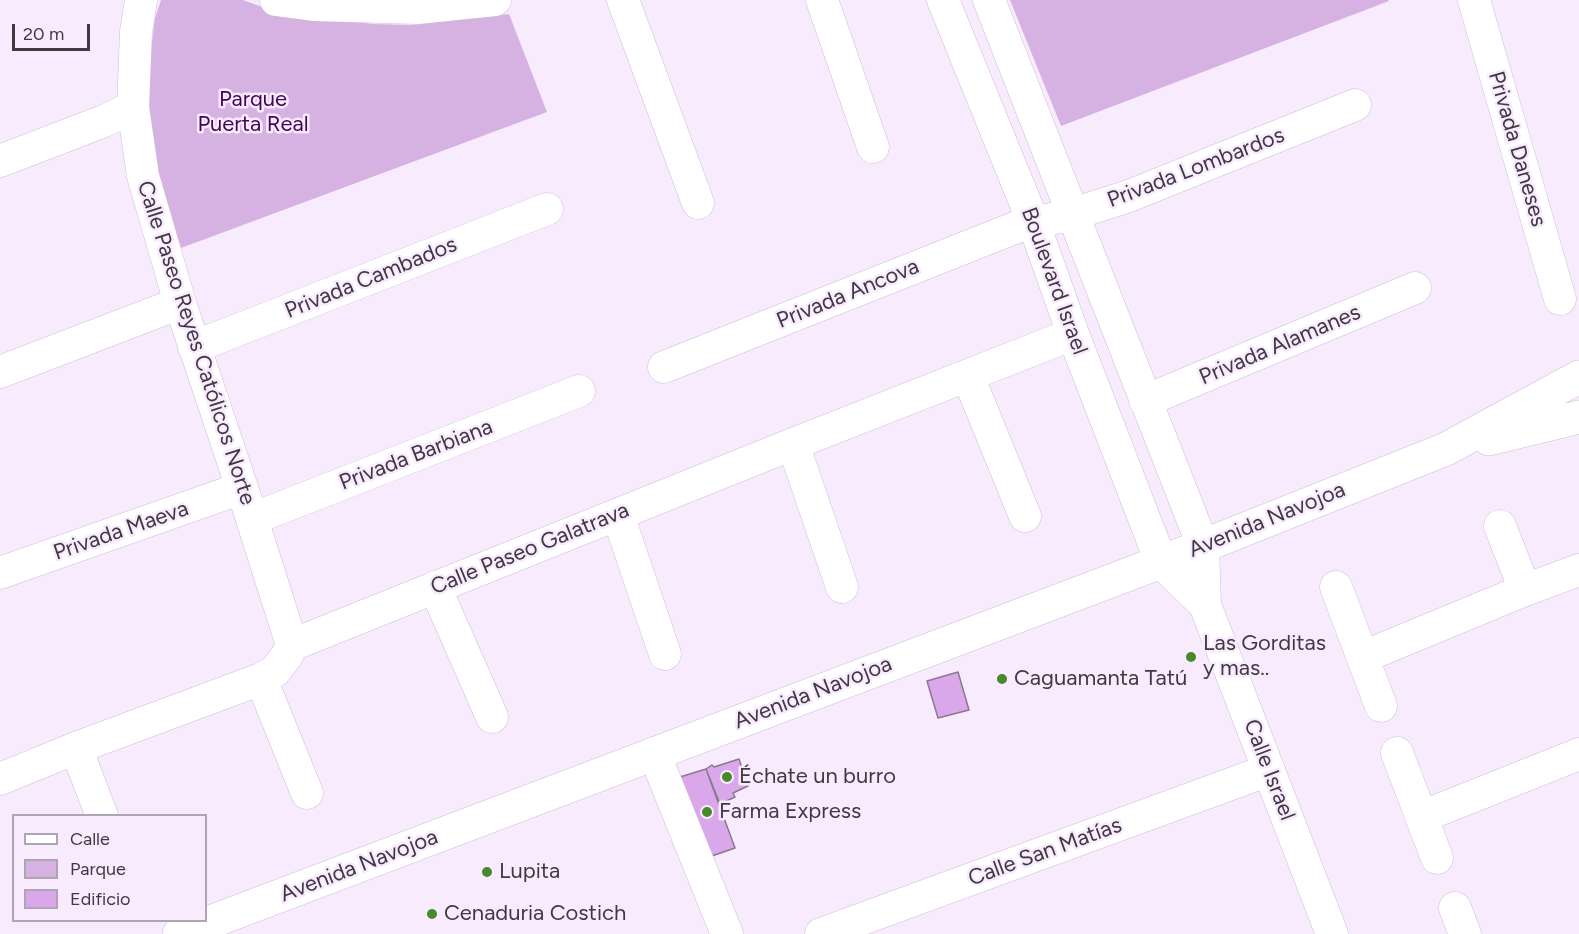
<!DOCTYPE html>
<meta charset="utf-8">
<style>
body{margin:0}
#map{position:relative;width:1579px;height:934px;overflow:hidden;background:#f9ebfe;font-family:Figtree,sans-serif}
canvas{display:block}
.legend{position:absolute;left:12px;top:814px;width:195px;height:108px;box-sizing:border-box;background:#f9ebfe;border:2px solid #afa4b3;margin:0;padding:8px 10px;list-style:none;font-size:18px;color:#403942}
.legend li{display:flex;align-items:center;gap:12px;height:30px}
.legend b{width:30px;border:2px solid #afa4b3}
.scale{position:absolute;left:12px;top:24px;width:78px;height:27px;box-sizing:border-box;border:3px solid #403942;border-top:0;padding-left:8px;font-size:18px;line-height:21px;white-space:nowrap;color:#403942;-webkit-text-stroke:4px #f9ebfe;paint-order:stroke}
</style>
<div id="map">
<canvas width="1579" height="934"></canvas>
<ul class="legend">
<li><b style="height:8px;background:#fff"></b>Calle</li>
<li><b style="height:16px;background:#d5b2e1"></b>Parque</li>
<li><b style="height:16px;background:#dba7eb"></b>Edificio</li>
</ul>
<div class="scale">20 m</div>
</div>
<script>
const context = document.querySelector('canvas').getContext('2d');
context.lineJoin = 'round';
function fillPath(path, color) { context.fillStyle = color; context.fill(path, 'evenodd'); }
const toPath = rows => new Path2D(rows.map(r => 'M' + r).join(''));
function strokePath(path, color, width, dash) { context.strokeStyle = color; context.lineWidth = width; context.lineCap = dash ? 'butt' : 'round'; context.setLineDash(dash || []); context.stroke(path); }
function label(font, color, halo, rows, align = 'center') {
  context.font = font + ' Figtree,sans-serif'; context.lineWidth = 5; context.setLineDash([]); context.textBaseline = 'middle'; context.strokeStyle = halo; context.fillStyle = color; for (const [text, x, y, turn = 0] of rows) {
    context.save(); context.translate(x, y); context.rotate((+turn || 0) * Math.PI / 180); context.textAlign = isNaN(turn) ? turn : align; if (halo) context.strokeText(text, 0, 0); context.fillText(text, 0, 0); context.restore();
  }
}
fillPath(toPath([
 [161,0,243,0,276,12,373,24,412,25,509,14,547,112,181,248,156,171,147,84,155,18],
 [1010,0,1388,0,1389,1,1061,126]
]), '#d5b2e1');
const building = toPath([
 [958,672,969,710,938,718,927,681,958,672],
 [739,759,748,786,733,793,735,797,720,804,706,769,712,765,714,767,739,759],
 [706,769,735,848,709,857,680,777,706,769]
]);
fillPath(building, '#dba7eb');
strokePath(building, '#89788e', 1.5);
const street = toPath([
 [141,0,136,32,133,107,143,176,180,303,242,488,292,645],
 [276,0,314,5,417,8,495,0],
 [623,0,698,203],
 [822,0,873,147],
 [943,0,1034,224,1073,334,1161,562,1205,605],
 [989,0,1203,546,1205,605,1332,934],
 [1474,0,1560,299],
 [0,161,104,121,133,107],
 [194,347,547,209],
 [664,367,1017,227,1073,214,1129,196,1355,105],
 [0,372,180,303],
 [968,376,1025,516],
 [1145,401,1415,288],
 [793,444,842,587],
 [618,515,665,654],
 [252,519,579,391],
 [1500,526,1525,590],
 [0,573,242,488],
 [435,587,492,717],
 [1336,587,1381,706],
 [1363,657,1525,590,1579,570],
 [261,679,307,793],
 [76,748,102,816],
 [654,753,727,934],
 [1397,753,1437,858],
 [0,779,76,748,261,679,275,671,286,657,292,645,793,444,1073,334],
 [1421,817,1579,754],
 [1455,908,1465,934],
 [821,934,1269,770]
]);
const secondary = toPath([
 [1489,439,1579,417],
 [179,934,1203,546,1446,449,1579,377]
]);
strokePath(street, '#cebdd4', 33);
strokePath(secondary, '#cebdd4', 34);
strokePath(street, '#fff', 32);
strokePath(secondary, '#fff', 33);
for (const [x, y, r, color] of [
 [1191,657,6,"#47892b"],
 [1002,679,6,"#47892b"],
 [727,777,6,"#47892b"],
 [707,812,6,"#47892b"],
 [487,872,6,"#47892b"],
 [432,914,6,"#47892b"]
]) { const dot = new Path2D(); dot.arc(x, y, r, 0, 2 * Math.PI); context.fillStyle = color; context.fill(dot); strokePath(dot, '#f9ebfe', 2); }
label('22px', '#470358', '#f9ebfe', [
 ["Parque",253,100],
 ["Puerta Real",253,125]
]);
label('22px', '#403942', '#f9ebfe', [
 ["Privada Daneses",1517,149,74],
 ["Privada Lombardos",1196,168,-21],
 ["Privada Cambados",371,278,-22],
 ["Boulevard Israel",1054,281,70],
 ["Privada Ancova",848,294,-22],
 ["Calle Paseo Reyes Católicos Norte",196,343,72],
 ["Privada Alamanes",1280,345,-23],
 ["Privada Barbiana",416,455,-21],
 ["Avenida Navojoa",1267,520,-22],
 ["Privada Maeva",121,531,-19],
 ["Calle Paseo Galatrava",530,549,-22],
 ["Avenida Navojoa",813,693,-21],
 ["Calle Israel",1269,770,69],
 ["Calle San Matías",1045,852,-20],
 ["Avenida Navojoa",359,866,-21]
]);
label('22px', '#403942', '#f9ebfe', [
 ["Las Gorditas",1203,644],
 ["y mas..",1203,669],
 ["Caguamanta Tatú",1014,679],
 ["Échate un burro",739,777],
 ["Farma Express",719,812],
 ["Lupita",499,872],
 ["Cenaduria Costich",444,914]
], 'left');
</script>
